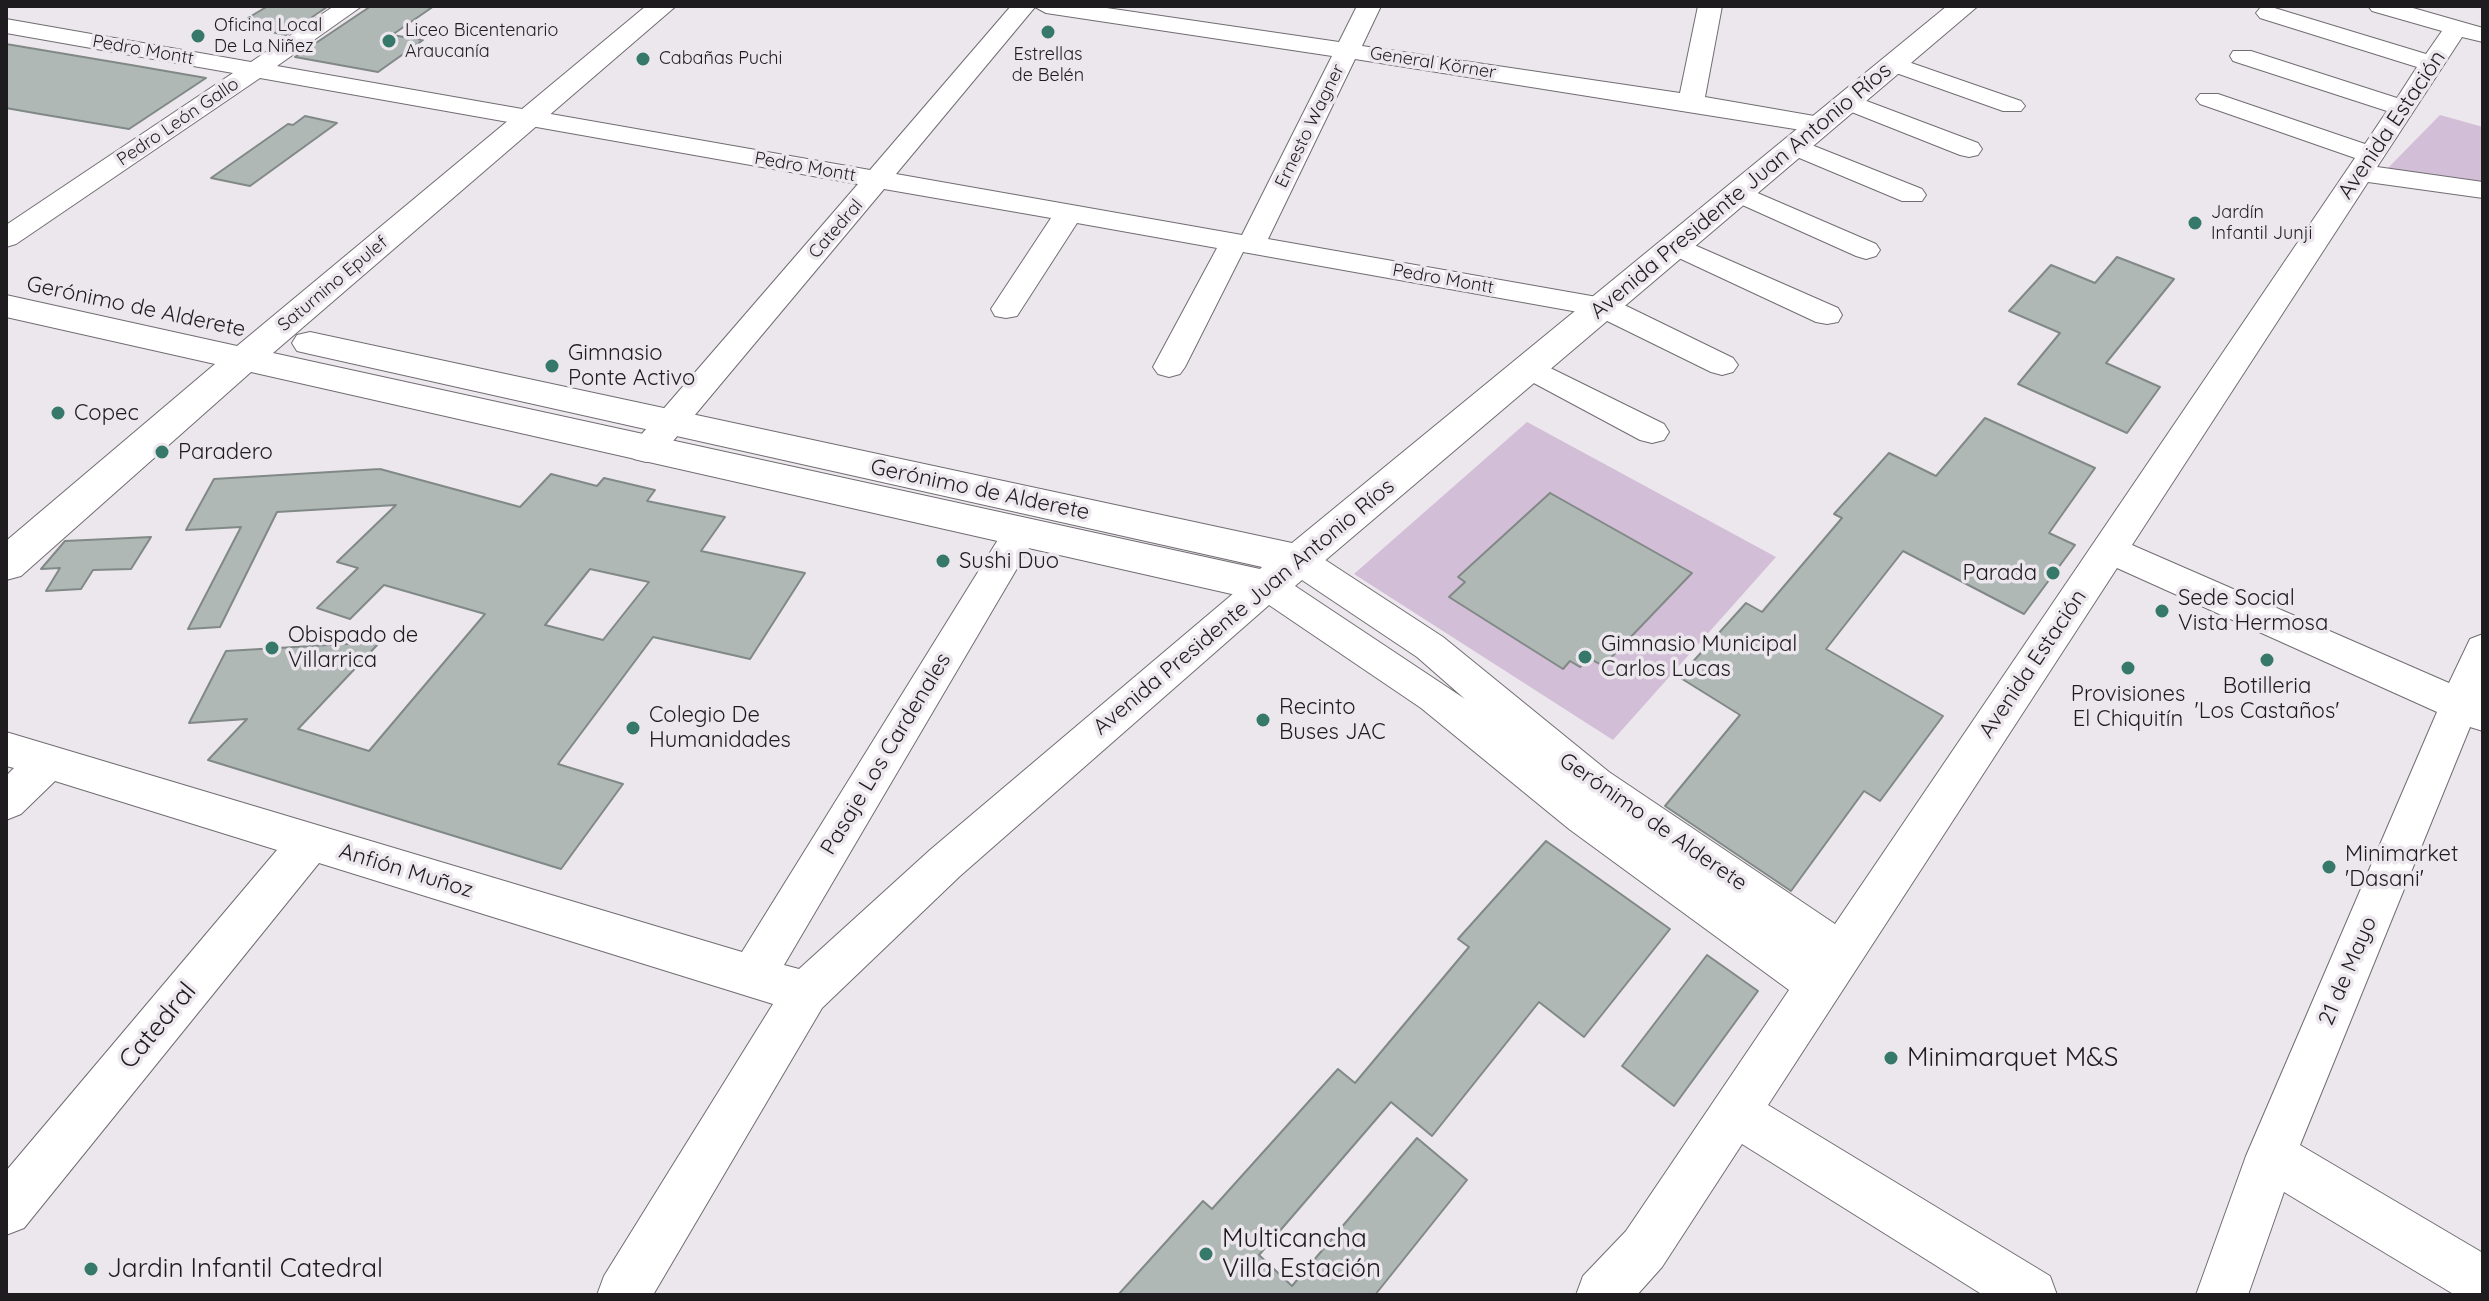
<!DOCTYPE html>
<meta charset="utf-8">
<style>
body{margin:0}
#map{position:relative;width:2489px;height:1301px;overflow:hidden;background:#ece7ed;font-family:Quicksand,sans-serif}
canvas{display:block}
.frame{position:absolute;inset:0;border:8px solid #1e1c1e;pointer-events:none}
</style>
<div id="map">
<canvas width="2489" height="1301"></canvas>
<div class="frame"></div>
</div>
<script>
const context = document.querySelector('canvas').getContext('2d');
context.lineJoin = 'round';
function fillPath(path, color) { context.fillStyle = color; context.fill(path, 'evenodd'); }
const toPath = rows => new Path2D(rows.map(r => 'M' + r).join(''));
function strokePath(path, color, width, dash) { context.strokeStyle = color; context.lineWidth = width; context.lineCap = dash ? 'butt' : 'round'; context.setLineDash(dash || []); context.stroke(path); }
function label(font, color, halo, rows, align = 'center') {
  context.font = font + ' Quicksand,sans-serif'; context.lineWidth = 7; context.setLineDash([]); context.textBaseline = 'middle'; context.strokeStyle = halo; context.fillStyle = color; for (const [text, x, y, turn = 0] of rows) {
    context.save(); context.translate(x, y); context.rotate((+turn || 0) * Math.PI / 180); context.textAlign = isNaN(turn) ? turn : align; if (halo) context.strokeText(text, 0, 0); context.fillText(text, 0, 0); context.restore();
  }
}
fillPath(toPath([
 [2440,115,2483,127,2483,185,2385,171],
 [1527,422,1776,557,1613,740,1354,574]
]), '#d2bed6');
const building = toPath([
 [268,6,320,6,327,7,286,35,236,25,268,6],
 [371,6,434,6,392,35,423,40,378,72,295,57,371,6],
 [6,44,131,65,206,78,129,129,40,114,6,108,6,44],
 [305,116,337,123,250,186,211,178,288,124,293,125,305,116],
 [2117,257,2174,279,2106,363,2160,387,2127,433,2018,384,2060,333,2009,311,2051,265,2095,283,2117,257],
 [1985,418,2095,468,2049,533,2075,545,2024,614,1903,551,1826,649,1943,716,1880,801,1864,791,1791,891,1665,806,1740,715,1679,677,1746,603,1762,612,1842,518,1834,514,1889,453,1936,476,1985,418],
 [380,469,520,507,551,474,597,486,604,478,655,490,647,501,725,517,701,551,805,573,750,659,653,637,558,764,623,784,561,869,208,760,247,719,189,723,226,651,380,642,298,729,369,751,485,614,384,585,350,619,317,608,358,568,337,562,396,505,277,512,220,627,188,629,241,527,186,530,214,479,380,469],
 [590,569,649,582,603,640,545,625,590,569],
 [1550,493,1692,573,1603,666,1589,658,1580,667,1570,661,1563,669,1449,597,1465,582,1458,577,1550,493],
 [151,537,131,569,93,570,81,589,46,591,60,568,41,569,65,541,151,537],
 [1546,841,1670,929,1584,1037,1539,1002,1432,1136,1391,1102,1259,1255,1292,1286,1417,1138,1467,1180,1375,1295,1118,1295,1203,1201,1212,1209,1338,1069,1355,1083,1469,947,1458,939,1546,841],
 [1707,955,1758,991,1674,1106,1622,1066,1707,955]
]);
fillPath(building, '#b0b8b6');
strokePath(building, '#818986', 2);
const minor = toPath([
 [334,6,362,6,277,66,870,170,1011,6,1093,6,1339,42,1357,6,1381,6,1362,46,1680,93,1698,6,1722,6,1705,97,1820,117,1833,125,1820,133,1355,59,1268,239,1614,300,1733,358,1738,365,1733,372,1722,375,1711,372,1595,315,1243,252,1185,367,1180,374,1169,377,1158,374,1153,367,1217,248,1077,223,1017,316,1006,318,995,316,991,309,1051,218,884,189,658,459,646,462,634,459,629,451,634,443,858,184,260,78,16,244,6,247,6,225,233,73,6,33,6,19,251,62,334,6],
 [1035,7,1046,13,1332,56,1242,235,896,174,1035,7],
 [2268,6,2426,54,2442,31,2372,11,2368,6,2406,6,2483,28,2483,42,2462,37,2377,167,2483,182,2483,198,2368,182,2132,545,2449,683,2470,639,2483,634,2483,731,2470,727,2300,1145,2483,1253,2483,1295,2455,1295,2284,1192,2248,1295,2196,1295,2246,1156,2437,712,2117,568,1768,1105,2050,1276,2057,1295,1983,1295,1742,1144,1662,1267,1637,1295,1576,1295,1583,1276,1626,1231,1789,990,1569,829,1421,708,1269,605,960,876,822,1008,653,1295,597,1295,604,1276,773,1004,319,863,24,1228,6,1235,6,1171,277,850,55,781,21,814,6,820,6,776,14,768,6,766,6,732,742,952,1009,522,1021,518,1033,522,1039,531,784,965,799,969,930,850,1254,576,1267,572,1280,576,1465,699,1417,657,1284,568,1279,559,1284,550,1297,546,1310,550,1443,637,1609,772,1835,924,2355,158,2200,104,2196,99,2200,94,2218,94,2365,144,2387,111,2233,61,2230,56,2233,51,2251,51,2397,98,2417,67,2260,18,2256,13,2260,8,2268,6],
 [1894,57,2021,101,2025,106,2021,111,2003,111,1885,69,1882,64,1885,59,1894,57],
 [1848,94,1978,143,1982,149,1978,155,1969,157,1960,155,1839,107,1835,102,1839,97,1848,94],
 [1794,138,1922,189,1926,195,1922,201,1902,201,1785,152,1781,146,1785,140,1794,138],
 [1739,185,1876,244,1880,250,1876,256,1866,259,1856,256,1729,199,1725,193,1729,187,1739,185],
 [1676,237,1838,308,1842,315,1838,322,1827,324,1816,322,1666,252,1662,246,1666,240,1676,237],
 [1528,357,1664,424,1669,432,1664,440,1652,443,1640,440,1517,374,1512,367,1517,360,1528,357]
]);
const major = toPath([
 [646,6,676,6,273,353,1260,569,1262,567,310,354,297,351,292,343,297,335,310,332,1292,543,1947,6,1978,6,1282,597,1267,602,251,372,21,576,6,580,6,541,215,364,6,317,6,295,237,346,646,6]
]);
strokePath(minor, '#716d72', 2);
strokePath(major, '#716d72', 2);
fillPath(minor, '#fff');
fillPath(major, '#fff');
for (const [x, y, r, color] of [
 [1048,32,8,"#36786a"],
 [198,36,8,"#36786a"],
 [389,41,8,"#36786a"],
 [643,59,8,"#36786a"],
 [2195,223,8,"#36786a"],
 [552,366,8,"#36786a"],
 [58,413,8,"#36786a"],
 [162,452,8,"#36786a"],
 [943,561,8,"#36786a"],
 [2053,573,8,"#36786a"],
 [2162,611,8,"#36786a"],
 [272,648,8,"#36786a"],
 [1585,657,8,"#36786a"],
 [2267,660,8,"#36786a"],
 [2128,668,8,"#36786a"],
 [1263,720,8,"#36786a"],
 [633,728,8,"#36786a"],
 [2329,867,8,"#36786a"],
 [1891,1058,8,"#36786a"],
 [1206,1254,8,"#36786a"],
 [91,1269,8,"#36786a"]
]) { const dot = new Path2D(); dot.arc(x, y, r, 0, 2 * Math.PI); context.fillStyle = color; context.fill(dot); strokePath(dot, '#ece7ed', 3); }
label('18px', '#1e1c1e', '#ece7ed', [
 ["Oficina Local",214,26],
 ["De La Niñez",214,47],
 ["Liceo Bicentenario",405,31],
 ["Araucanía",405,52],
 ["Estrellas",1048,55,"center"],
 ["de Belén",1048,76,"center"],
 ["Cabañas Puchi",659,59],
 ["Jardín",2211,213],
 ["Infantil Junji",2211,234]
], 'left');
label('18px', '#1e1c1e', '#ece7ed', [
 ["Pedro Montt",143,50,10],
 ["General Körner",1433,63,9],
 ["Pedro León Gallo",178,122,-34],
 ["Ernesto Wagner",1310,126,-64],
 ["Pedro Montt",805,167,10],
 ["Catedral",836,229,-49],
 ["Pedro Montt",1443,279,10],
 ["Saturnino Epulef",333,284,-40]
]);
label('22px', '#1e1c1e', '#ece7ed', [
 ["Avenida Estación",2392,125,-56],
 ["Avenida Presidente Juan Antonio Ríos",1741,191,-40],
 ["Gerónimo de Alderete",136,307,12],
 ["Gerónimo de Alderete",980,490,12],
 ["Avenida Presidente Juan Antonio Ríos",1244,607,-40],
 ["Avenida Estación",2033,664,-56],
 ["Pasaje Los Cardenales",886,754,-59],
 ["Gerónimo de Alderete",1653,822,35],
 ["Anfión Muñoz",406,871,17],
 ["21 de Mayo",2348,971,-67]
]);
label('22px', '#1e1c1e', '#ece7ed', [
 ["Gimnasio",568,353],
 ["Ponte Activo",568,378],
 ["Copec",74,413],
 ["Paradero",178,452],
 ["Sushi Duo",959,561],
 ["Parada",2037,573,"right"],
 ["Sede Social",2178,598],
 ["Vista Hermosa",2178,623],
 ["Obispado de",288,635],
 ["Villarrica",288,660],
 ["Gimnasio Municipal",1601,644],
 ["Carlos Lucas",1601,669],
 ["Botilleria",2267,686,"center"],
 ["'Los Castaños'",2267,711,"center"],
 ["Provisiones",2128,694,"center"],
 ["El Chiquitín",2128,719,"center"],
 ["Recinto",1279,707],
 ["Buses JAC",1279,732],
 ["Colegio De",649,715],
 ["Humanidades",649,740],
 ["Minimarket",2345,854],
 ["'Dasani'",2345,879]
], 'left');
label('26px', '#1e1c1e', '#ece7ed', [
 ["Catedral",158,1026,-50]
]);
label('26px', '#1e1c1e', '#ece7ed', [
 ["Minimarquet M&S",1907,1058],
 ["Multicancha",1222,1239],
 ["Villa Estación",1222,1269],
 ["Jardin Infantil Catedral",107,1269]
], 'left');
</script>
